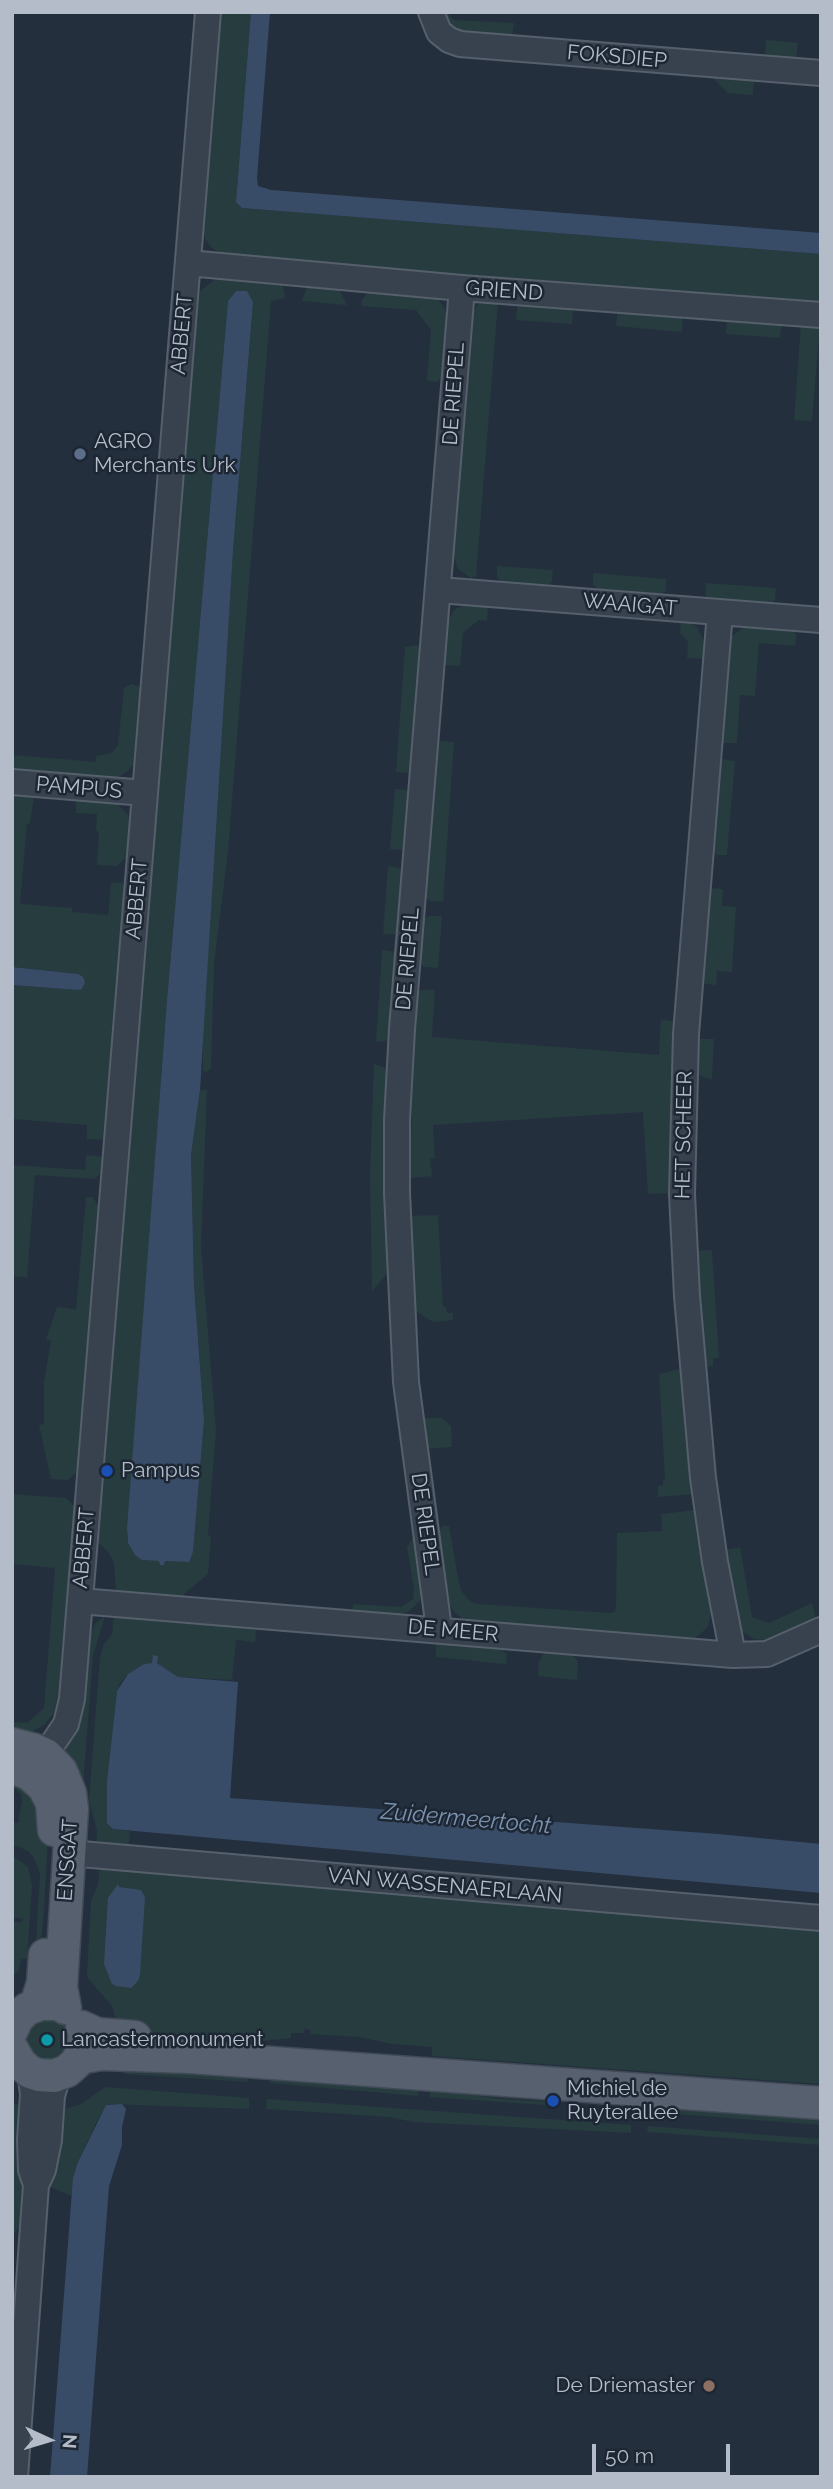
<!DOCTYPE html>
<style>
body{margin:0}
#map{position:relative;width:833px;height:2489px;overflow:hidden;background:#242f3e;font-family:Raleway,sans-serif}
canvas{display:block}
.frame{position:absolute;inset:0;border:14px solid #b4bcc9;pointer-events:none}
.north{position:absolute;left:14px;top:2405px;width:70px;height:70px;-webkit-text-stroke:5px #1d2633;paint-order:stroke;rotate:94deg;font-size:19px;font-weight:700;line-height:28px;text-align:center;color:#b4bcc9}
.north::after{content:'';display:block;margin:auto;width:24px;height:32px;background:#b4bcc9;clip-path:polygon(50% 0,100% 100%,50% 72%,0 100%)}
.scale{position:absolute;left:592px;top:2444px;width:138px;height:32px;box-sizing:border-box;border:4px solid #b4bcc9;border-top:0;padding-left:9px;font-size:21px;line-height:24px;white-space:nowrap;color:#b4bcc9;-webkit-text-stroke:5px #1d2633;paint-order:stroke}
</style>
<div id="map">
<canvas width="833" height="2489"></canvas>
<div class="frame"></div>
<div class="north">N</div>
<div class="scale">50 m</div>
</div>
<script>
const context = document.querySelector('canvas').getContext('2d');
context.lineJoin = 'round';
function fillPath(path, color) { context.fillStyle = color; context.fill(path, 'evenodd'); }
const toPath = rows => new Path2D(rows.map(r => 'M' + r).join(''));
function strokePath(path, color, width, dash) { context.strokeStyle = color; context.lineWidth = width; context.lineCap = dash ? 'butt' : 'round'; context.setLineDash(dash || []); context.stroke(path); }
function label(font, color, halo, rows, align = 'center') {
  context.font = font + ' Raleway,sans-serif'; context.lineWidth = 5; context.setLineDash([]); context.textBaseline = 'middle'; context.strokeStyle = halo; context.fillStyle = color; for (const [text, x, y, turn = 0] of rows) {
    context.save(); context.translate(x, y); context.rotate((+turn || 0) * Math.PI / 180); context.textAlign = isNaN(turn) ? turn : align; if (halo) context.strokeText(text, 0, 0); context.fillText(text, 0, 0); context.restore();
  }
}
fillPath(toPath([
 [220,12,251,12,236,202,242,208,821,254,821,302,246,257,222,254,212,248,205,239,203,228],
 [442,12,446,12,454,20,514,23,512,37,460,33,448,25],
 [766,40,798,43,796,59,765,57],
 [714,76,754,79,753,95,728,93,714,79],
 [217,278,283,283,285,298,271,301,228,852,214,964,211,1069,206,1072,203,1071,203,1032,206,956,233,551,253,303,247,292,241,291,236,291,228,301,167,1000,127,1538,132,1551,142,1560,160,1561,160,1565,164,1565,165,1561,187,1562,193,1552,204,1420,194,1286,191,1155,200,1090,207,1090,201,1247,216,1430,208,1535,211,1536,208,1574,184,1594,184,1597,116,1591,114,1563,109,1553,97,1541,196,294],
 [307,286,339,289,347,305,302,301],
 [370,290,426,294,438,300,444,307,448,320,443,376,437,382,427,380,431,330,416,310,361,306,362,300],
 [486,300,498,302,476,576,471,578,458,569,453,554,471,315,479,303],
 [518,300,573,305,572,324,516,320],
 [618,308,683,314,682,332,616,326],
 [727,317,782,321,780,338,726,334],
 [801,323,820,325,812,421,794,420],
 [497,566,553,570,552,582,548,585,500,581,497,576],
 [593,573,666,579,666,591,661,595,597,589,593,584],
 [706,583,776,588,775,601,767,603,708,599,705,594],
 [488,603,487,621,479,620,463,633,460,666,444,665,446,625,454,610,465,604],
 [681,619,696,626,702,637,705,647,704,659,687,658,688,642,680,633],
 [745,626,792,628,796,635,795,646,759,643,755,696,740,695,737,743,724,743,720,739,727,649,731,637],
 [418,645,422,652,411,773,396,772,405,647],
 [132,684,142,688,136,761,128,771,117,778,111,778,12,770,12,755,96,762,96,756,112,753,118,745,124,688],
 [438,741,454,742,443,902,430,901,425,896],
 [722,759,735,761,727,855,717,855,712,849,718,763],
 [395,789,411,790,407,850,390,849],
 [12,793,31,794,34,797,30,823,27,824,20,904,72,908,72,912,108,915,111,882,122,883,126,887,107,1140,87,1139,87,1125,12,1119,12,985,78,990,78,974,12,967],
 [80,798,117,803,128,815,131,826,129,855,117,866,97,865,99,835,96,829,97,814,76,813,76,801],
 [388,866,403,869,399,935,383,934],
 [707,888,723,889,722,906,736,907,732,972,717,971,716,985,706,984,701,981],
 [429,916,442,916,438,968,424,967,420,963,424,919],
 [382,950,397,952,391,1040,376,1042],
 [421,990,435,990,432,1037,659,1055,661,1019,675,1022,672,1193,648,1194,643,1112,433,1125,435,1158,430,1159,432,1176,410,1178,413,1059,418,992],
 [700,1039,714,1039,712,1080,696,1074,696,1047],
 [374,1064,389,1069,389,1271,372,1291,370,1173],
 [86,1155,105,1157,104,1171,94,1179,35,1175,27,1277,12,1276,12,1165,85,1170],
 [86,1197,92,1197,101,1208,80,1470,68,1480,51,1479,39,1425,44,1424,44,1382,51,1341,46,1339,57,1307,76,1309],
 [438,1215,443,1306,446,1307,447,1313,453,1313,453,1320,433,1322,414,1310,410,1216],
 [712,1250,719,1358,713,1358,713,1366,704,1367,696,1251],
 [680,1369,694,1494,658,1497,658,1486,663,1485,663,1480,665,1479,659,1374],
 [422,1418,442,1418,451,1426,452,1447,425,1449],
 [12,1494,66,1498,77,1509,62,1697,58,1697,53,1714,44,1725,31,1732,12,1738,12,1722,27,1723,44,1708,55,1568,12,1564],
 [696,1510,712,1608,708,1627,694,1639,686,1640,465,1621,454,1612,449,1604,437,1533,443,1526,449,1526,459,1583,462,1592,471,1602,478,1604,610,1613,614,1612,616,1608,617,1533,662,1531,661,1514],
 [415,1535,423,1592,419,1602,408,1612,397,1615,352,1611,353,1604,401,1607,413,1599,414,1589,407,1547],
 [740,1547,752,1617,769,1623,812,1603,815,1615,814,1621,767,1640,754,1639,743,1632,739,1627,725,1550],
 [114,1614,253,1625,256,1630,255,1642,236,1640,232,1680,178,1677,157,1663,153,1656,152,1663,144,1664,128,1674,120,1683,117,1691,107,1781,107,1822,113,1829,130,1831,128,1850,96,1847,97,1830,89,1800,100,1657,104,1644,112,1634],
 [105,1616,93,1656,82,1798,89,1843,84,1839,67,1764,66,1749,84,1703,89,1637,95,1624],
 [436,1642,500,1647,507,1655,506,1664,436,1657],
 [545,1652,571,1654,578,1661,577,1680,538,1676,539,1661],
 [12,1773,33,1787,48,1839,43,1923,40,1948,35,1959,40,1873,34,1858,28,1851,12,1844,12,1823,18,1823,22,1800,21,1794,12,1787],
 [12,1855,28,1867,32,1886,27,1959,21,1958,19,1971,12,1976,12,1922,22,1922,23,1919,12,1917],
 [100,1864,821,1928,821,2084,432,2056,432,2047,392,2044,359,2037,311,2034,310,2030,304,2029,303,2033,291,2033,291,2038,251,2042,169,2036,127,2030,117,2023,112,2006,87,1977,91,1901,98,1885],
 '25 2039a23 23 0 1 1 46 0a23 23 0 1 1-46 0Z',
 [125,2062,246,2075,249,2082,124,2074],
 [276,2076,419,2079,418,2096,269,2083],
 [105,2087,249,2098,249,2109,108,2104,96,2123,78,2162,72,2196,47,2186,63,2110,81,2104],
 [430,2089,501,2099,557,2102,557,2106,430,2097],
 [267,2099,631,2125,631,2133,413,2122,390,2117,266,2109],
 [12,2102,21,2106,26,2220,12,2235],
 [663,2102,821,2108,821,2125,663,2113],
 [648,2126,821,2139,821,2145,647,2132]
]), '#263c3f');
fillPath(toPath([
 [251,12,270,12,257,178,258,186,271,190,821,233,821,254,242,208,236,202],
 [236,291,247,291,253,302,233,551,200,1090,191,1155,194,1286,204,1420,193,1552,189,1562,165,1561,164,1565,160,1565,159,1561,142,1560,135,1555,128,1543,127,1528,167,1000,228,301],
 [12,967,78,974,83,977,85,982,82,989,78,990,12,985],
 [153,1655,158,1656,157,1663,178,1677,238,1682,230,1798,718,1834,821,1844,821,1893,113,1829,107,1823,107,1781,117,1691,128,1674,144,1664,152,1663],
 [118,1884,119,1887,141,1890,145,1897,140,1975,138,1981,131,1988,116,1986,112,1984,104,1964,108,1898],
 [122,2104,126,2109,122,2127,122,2145,109,2186,87,2477,50,2477,73,2178,78,2162,106,2105]
]), '#394c67');
const minor = toPath([
 [431,12,439,32,449,40,460,44,821,73],
 [188,263,462,288,821,315],
 [439,590,821,620],
 [720,612,686,1034,682,1194,687,1296,703,1478,715,1562,733,1655],
 [12,782,145,793],
 [80,1601,733,1655,767,1654,821,1630],
 [439,1629,406,1382,397,1193,397,1120,402,1029,462,288],
 [35,1770,66,1724,72,1699,208,12],
 [69,1853,821,1918],
 [30,2072,33,2094,30,2140,31,2170,34,2179],
 [15,2477,36,2185,43,2170,49,2140,52,2096,58,2075]
]);
const major = toPath([
 [12,1744,35,1750,46,1755,61,1771,70,1793,72,1809,61,1987,65,2008],
 [12,1767,29,1774,44,1787,52,1803,54,1830],
 [36,2005,43,1983,45,1955],
 [82,2027,97,2034,135,2037],
 [12,2030,17,2019,27,2009,41,2004,55,2004],
 [12,2049,20,2063,30,2072,39,2075,54,2076,67,2071,77,2062,83,2048,84,2038],
 [79,2058,101,2054,190,2057,821,2103]
]);
strokePath(minor, '#565f6c', 28);
strokePath(major, '#414a57', 35);
strokePath(minor, '#38414e', 24);
strokePath(major, '#56606e', 32);
for (const [x, y, r, color] of [
 [80,454,7,"#5c6f8a"],
 [107,1471,7,"#1a4fb4"],
 [47,2040,7,"#0f9aa8"],
 [553,2101,7,"#1a4fb4"],
 [709,2386,7,"#8d6e63"]
]) { const dot = new Path2D(); dot.arc(x, y, r, 0, 2 * Math.PI); context.fillStyle = color; context.fill(dot); strokePath(dot, '#1d2633', 2.5); }
label('21px', '#b4bcc9', '#1d2633', [
 ["FOKSDIEP",617,57,5],
 ["GRIEND",504,291,4],
 ["ABBERT",182,334,-85],
 ["DE RIEPEL",454,394,-86],
 ["WAAIGAT",630,605,5],
 ["PAMPUS",79,788,5],
 ["ABBERT",137,899,-85],
 ["DE RIEPEL",408,959,-85],
 ["HET SCHEER",684,1135,-89],
 ["DE RIEPEL",425,1524,82],
 ["ABBERT",84,1548,-85],
 ["DE MEER",453,1631,5],
 ["ENSGAT",68,1860,-86],
 ["VAN WASSENAERLAAN",445,1886,5]
]);
label('21px', '#b4bcc9', '#1d2633', [
 ["AGRO",94,442],
 ["Merchants Urk",94,466],
 ["Pampus",121,1471],
 ["Lancastermonument",61,2040],
 ["Michiel de",567,2089],
 ["Ruyterallee",567,2113],
 ["De Driemaster",695,2386,"right"]
], 'left');
label('italic 23px', '#7c92b1', '#1d2633', [
 ["Zuidermeertocht",466,1819,5]
]);
</script>
